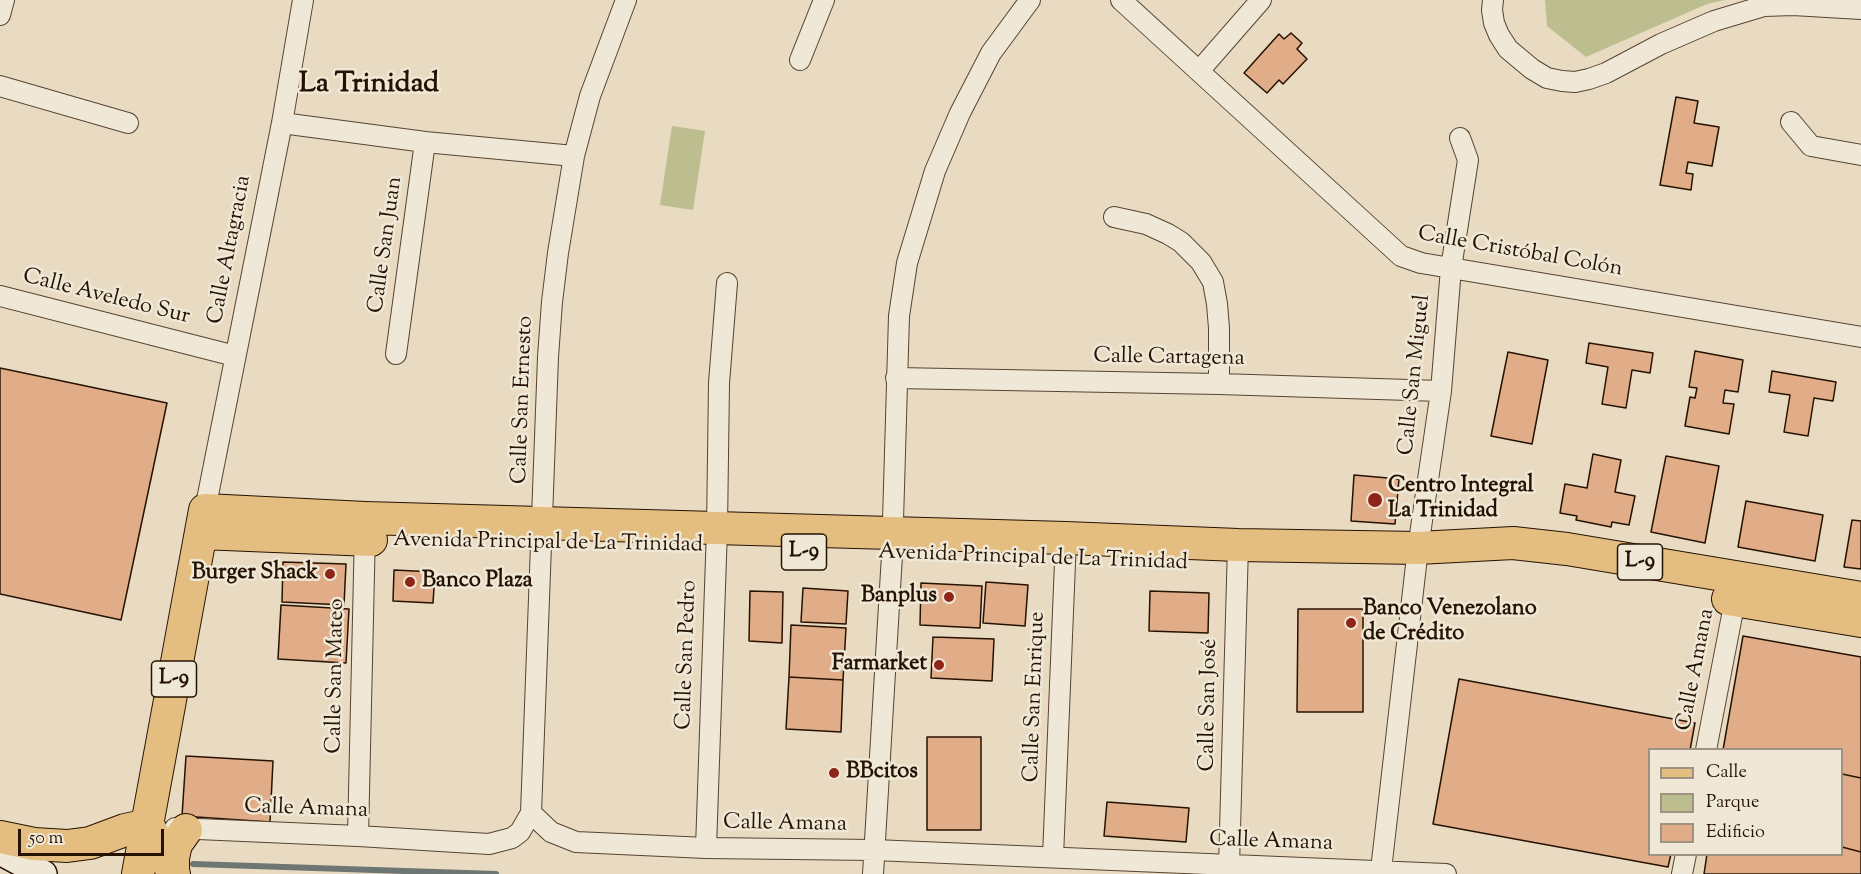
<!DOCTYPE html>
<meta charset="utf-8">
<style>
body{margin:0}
#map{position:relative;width:1861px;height:874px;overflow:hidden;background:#e8dbc1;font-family:"Sorts Mill Goudy",serif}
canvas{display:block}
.legend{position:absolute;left:1648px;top:748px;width:195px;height:108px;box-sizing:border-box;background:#f0e8d7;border:2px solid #9f9281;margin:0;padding:8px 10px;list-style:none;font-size:18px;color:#261201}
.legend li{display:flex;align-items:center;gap:12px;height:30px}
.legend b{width:30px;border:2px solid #9f9281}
.scale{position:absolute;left:18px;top:829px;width:146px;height:27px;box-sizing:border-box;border:3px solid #261201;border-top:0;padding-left:8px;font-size:18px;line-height:21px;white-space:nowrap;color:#261201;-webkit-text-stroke:4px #f0e8d7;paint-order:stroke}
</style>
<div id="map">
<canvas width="1861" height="874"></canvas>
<ul class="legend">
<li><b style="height:8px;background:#e4be80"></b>Calle</li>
<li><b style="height:16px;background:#bcbe8f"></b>Parque</li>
<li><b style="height:16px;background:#e1ad89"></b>Edificio</li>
</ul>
<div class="scale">50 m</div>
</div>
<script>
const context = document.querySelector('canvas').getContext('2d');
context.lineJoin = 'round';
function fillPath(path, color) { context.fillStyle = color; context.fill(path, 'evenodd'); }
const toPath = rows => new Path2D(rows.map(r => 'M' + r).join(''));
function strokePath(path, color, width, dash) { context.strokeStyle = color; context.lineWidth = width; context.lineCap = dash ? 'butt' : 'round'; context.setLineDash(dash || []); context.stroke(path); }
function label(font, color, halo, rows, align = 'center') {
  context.font = font + ' "Sorts Mill Goudy",serif'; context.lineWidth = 5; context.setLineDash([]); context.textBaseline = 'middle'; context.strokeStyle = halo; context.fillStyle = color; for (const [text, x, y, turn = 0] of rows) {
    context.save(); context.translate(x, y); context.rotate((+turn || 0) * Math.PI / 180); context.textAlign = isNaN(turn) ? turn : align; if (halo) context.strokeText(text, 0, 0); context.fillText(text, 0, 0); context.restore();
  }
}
fillPath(toPath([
 [1545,0,1725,0,1707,4,1586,57,1547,26],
 [672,126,705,131,693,210,660,205]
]), '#bcbe8f');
strokePath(toPath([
 [193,864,496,874]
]), '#6d7672', 6);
const building = toPath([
 [1291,33,1302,43,1297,49,1307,59,1283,84,1279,80,1267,93,1244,73,1279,34,1284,39,1291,33],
 [1676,97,1698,101,1694,123,1719,127,1712,166,1688,162,1686,173,1693,174,1691,190,1660,185,1676,97],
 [1589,343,1653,353,1650,373,1632,370,1626,408,1602,404,1608,367,1586,363,1589,343],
 [1695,351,1743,360,1738,392,1725,390,1723,403,1734,404,1729,434,1685,426,1690,397,1695,398,1697,388,1689,387,1695,351],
 [1508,352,1548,360,1532,444,1491,436,1508,352],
 [0,368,167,403,121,620,0,594,0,368],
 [1772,371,1836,382,1833,401,1814,398,1808,436,1784,432,1790,395,1769,392,1772,371],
 [1593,454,1621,460,1615,492,1635,496,1629,525,1612,522,1611,527,1576,520,1577,516,1560,513,1565,484,1587,488,1593,454],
 [1666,456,1719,466,1705,543,1651,532,1666,456],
 [1354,475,1399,479,1395,524,1351,521,1354,475],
 [1746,501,1823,515,1815,561,1738,547,1746,501],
 [1852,520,1861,521,1861,569,1844,567,1852,520],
 [283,562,346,564,344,605,282,602,283,562],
 [394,570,435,572,433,603,393,601,394,570],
 [986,582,1028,585,1025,626,983,623,986,582],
 [921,583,982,586,980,628,920,625,921,583],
 [803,588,848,591,846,624,801,622,803,588],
 [750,591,783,592,782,643,749,641,750,591],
 [1150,591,1209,593,1208,633,1149,631,1150,591],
 [281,605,349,609,346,663,278,659,281,605],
 [1298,609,1363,609,1363,712,1297,712,1298,609],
 [791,625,846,628,843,680,789,677,791,625],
 [1743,636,1861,657,1861,778,1842,774,1842,750,1723,750,1743,636],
 [933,637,994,639,992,681,931,678,933,637],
 [789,677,843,680,841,732,786,729,789,677],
 [1459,679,1695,723,1690,750,1650,750,1650,854,1671,854,1668,867,1433,824,1459,679],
 [927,737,981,737,981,830,927,830,927,737],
 [186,756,273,761,270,822,182,816,186,756],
 [1842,774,1861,778,1861,852,1842,847,1842,774],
 [1107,802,1189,808,1186,842,1104,836,1107,802],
 [1842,847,1861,852,1861,874,1704,874,1707,854,1842,854,1842,847]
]);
fillPath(building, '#e1ad89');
strokePath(building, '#261201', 1.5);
const street = toPath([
 [1121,0,1401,256,1421,263,1861,337],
 [1493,0,1492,10,1494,23,1499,35,1508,49,1532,69,1547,78,1562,81,1575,82,1589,79,1606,73,1661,44,1714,21,1764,6,1793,5,1861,9],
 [0,15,4,0],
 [800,60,824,0],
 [1199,71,1261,0],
 [0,86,128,123],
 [1791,122,1811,146,1861,155],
 [282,123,425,142,574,156],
 [1114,217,1146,224,1168,234,1181,242,1201,262,1213,282,1217,304,1219,328,1219,384],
 [0,296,235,356],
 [396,354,425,142],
 [896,378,1219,384,1441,391],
 [205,510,282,123,303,0],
 [1706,750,1735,600],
 [531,813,551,832,576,842,706,848,874,850,1446,874],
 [175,828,358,836,489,844,512,838,520,832,531,813,548,357,552,302,558,253,574,156,590,96,626,0],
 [358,836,365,530],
 [706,848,717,529,719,383,727,283],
 [1053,857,1066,538],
 [1229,866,1238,545],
 [1381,870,1418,548,1441,391,1451,268,1468,160,1460,138],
 [873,874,892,555,899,316,907,263,935,171,960,113,991,53,1030,0],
 [1682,874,1686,854]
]);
const secondary = toPath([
 [0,851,43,874]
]);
const primary = toPath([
 [201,533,371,540],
 [1728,599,1861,621],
 [148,825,174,874],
 [0,837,34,844,67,846,90,843,125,830,148,825],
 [173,872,173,858,176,844,186,830],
 [138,874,205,510,365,518,1066,538,1238,545,1418,548,1513,543,1567,549,1861,598]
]);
strokePath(street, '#564431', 22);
strokePath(secondary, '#261201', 30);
strokePath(primary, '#261201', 34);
strokePath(street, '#f0e8d7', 20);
strokePath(secondary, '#f0e8d7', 27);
strokePath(primary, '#e4be80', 32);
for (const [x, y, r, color] of [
 [1375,500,8,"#8f2418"],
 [330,574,6,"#8f2418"],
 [410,582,6,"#8f2418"],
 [949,597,6,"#8f2418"],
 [1351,623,6,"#8f2418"],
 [939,665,6,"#8f2418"],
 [834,773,6,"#8f2418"]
]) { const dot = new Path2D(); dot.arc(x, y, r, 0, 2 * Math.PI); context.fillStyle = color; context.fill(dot); strokePath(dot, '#f0e8d7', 2); }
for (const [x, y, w] of [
 [804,552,45],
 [1640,562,45],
 [174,679,45]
]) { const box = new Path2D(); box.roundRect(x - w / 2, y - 18, w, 36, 4.5); context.fillStyle = '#f0e8d7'; context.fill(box); strokePath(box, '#261201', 1.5); }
label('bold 21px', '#261201', null, [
 ["L-9",804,552],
 ["L-9",1640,562],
 ["L-9",174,679]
]);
label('22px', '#261201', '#f0e8d7', [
 ["Calle San Juan",387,245,-82],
 ["Calle Altagracia",231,250,-79],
 ["Calle Cristóbal Colón",1520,253,10],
 ["Calle Aveledo Sur",106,298,14],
 ["Calle Cartagena",1169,359,1],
 ["Calle San Miguel",1416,375,-84],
 ["Calle San Ernesto",524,400,-88],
 ["Avenida Principal de La Trinidad",548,544,1],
 ["Avenida Principal de La Trinidad",1033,559,2],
 ["Calle San Pedro",688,655,-88],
 ["Calle Amana",1697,670,-79],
 ["Calle San Mateo",337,676,-89],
 ["Calle San Enrique",1036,697,-88],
 ["Calle San José",1210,705,-89],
 ["Calle Amana",306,810,2],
 ["Calle Amana",785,825,1],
 ["Calle Amana",1271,843,2]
]);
label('bold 22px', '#261201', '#f0e8d7', [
 ["Centro Integral",1388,487],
 ["La Trinidad",1388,512],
 ["Burger Shack",318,574,"right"],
 ["Banco Plaza",422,582],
 ["Banplus",937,597,"right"],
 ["Banco Venezolano",1363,610],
 ["de Crédito",1363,635],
 ["Farmarket",927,665,"right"],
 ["BBcitos",846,773]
], 'left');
label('bold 28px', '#261201', '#f0e8d7', [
 ["La Trinidad",369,86]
]);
</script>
